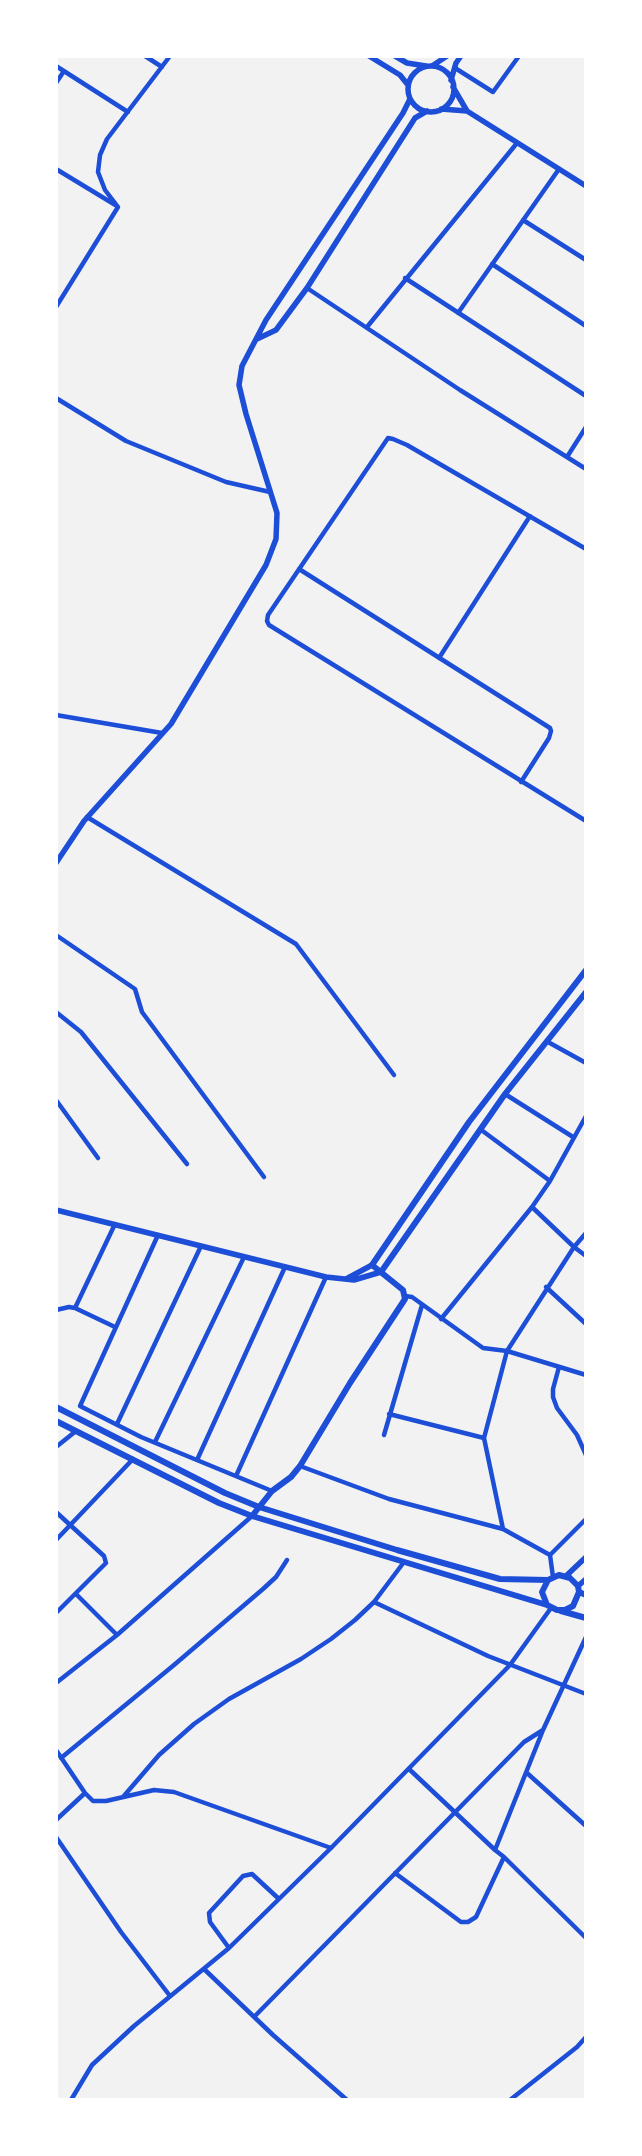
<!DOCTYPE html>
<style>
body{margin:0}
#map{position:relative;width:642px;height:2156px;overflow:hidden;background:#f2f2f2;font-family:"Work Sans",sans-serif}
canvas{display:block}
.frame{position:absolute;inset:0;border:58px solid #fff;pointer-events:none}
</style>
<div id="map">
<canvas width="642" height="2156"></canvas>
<div class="frame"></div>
</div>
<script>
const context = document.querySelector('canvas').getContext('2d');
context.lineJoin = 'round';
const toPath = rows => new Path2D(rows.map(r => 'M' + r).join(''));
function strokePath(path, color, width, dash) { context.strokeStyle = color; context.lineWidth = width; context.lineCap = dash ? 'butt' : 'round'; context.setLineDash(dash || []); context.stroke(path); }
strokePath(toPath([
 [145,56,162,67],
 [56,66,128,112],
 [455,68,493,92,519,56],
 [56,83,64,71],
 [56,169,117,206],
 [523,220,586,260],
 [492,264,586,326],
 [405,278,586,396],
 [307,288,460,390,586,469],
 [56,307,118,207,105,190,98,172,100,155,107,139,170,56],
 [458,313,559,169],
 [367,327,517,143],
 [56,398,126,441,226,482,270,492],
 [567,457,586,427],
 [586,549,407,445,393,439,388,438,268,615,267,621,269,625,586,821],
 [299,569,550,728,551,731,549,738,521,782],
 [439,658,530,516],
 [56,715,162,733],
 [87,817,296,944,394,1075],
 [56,935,135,989,142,1012,264,1177],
 [56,1012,81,1032,187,1164],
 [548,1042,586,1063],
 [505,1094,573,1137],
 [56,1100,98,1158],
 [480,1129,550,1181],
 [532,1207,574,1247,586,1233],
 [158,1235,80,1406,141,1437,272,1491],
 [546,1287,586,1324],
 [405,1296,412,1297,483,1348,507,1351,586,1375],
 [75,1308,115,1224],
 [56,1310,69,1307,75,1308,115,1327],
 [441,1319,532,1207,550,1181,586,1116],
 [559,1367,553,1389,553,1397,557,1408,577,1435,586,1455],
 [389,1414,484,1438,507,1351,574,1247,586,1256],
 [117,1424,201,1246],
 [384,1435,422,1305],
 [484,1438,503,1529,550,1555,553,1577],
 [155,1442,244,1257],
 [56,1447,76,1431],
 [197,1460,285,1267],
 [300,1466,389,1499,503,1529],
 [236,1476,326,1277],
 [56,1512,104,1556,106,1563,56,1613],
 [56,1540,133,1459],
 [550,1555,586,1519],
 [76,1594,117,1635],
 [374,1602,488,1656,586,1694],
 [56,1683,117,1635,252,1516],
 [56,1750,85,1793,93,1801,106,1801,154,1790,174,1792,331,1848],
 [61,1758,174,1665,263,1589,276,1577,287,1560],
 [409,1769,495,1850],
 [527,1773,586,1826],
 [123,1797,159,1755,194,1724,229,1699,301,1659,331,1639,355,1620,374,1602,404,1562],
 [56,1820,85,1793],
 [56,1837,121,1932,170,1996],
 [504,1857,586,1938],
 [395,1873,461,1922,468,1922,476,1917,504,1857,495,1850,543,1730,586,1637],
 [229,1948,210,1922,209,1913,243,1876,252,1874,279,1899],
 [204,1969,273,2035,347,2100],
 [254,2017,524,1742,543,1730],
 [71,2100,92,2065,134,2026,229,1948,331,1848,510,1665,551,1608],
 [510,2100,577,2047,586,2037]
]), '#1d4ed8', 4.5);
strokePath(toPath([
 [369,56,400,75,408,85],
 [395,56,407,63,426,66],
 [432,66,447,56],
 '408 89a23 23 0 1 1 46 0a23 23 0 1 1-46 0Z',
 [451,80,456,63,461,56],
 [453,87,467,111],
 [441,109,467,111,586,186],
 [257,339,276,330,307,288,415,118,427,111],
 [56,863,84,821,171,724,266,565,276,539,277,513,246,414,239,385,242,366,266,320,403,113,410,99],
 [56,1210,326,1277,354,1280,381,1272],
 [346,1279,372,1265],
 [566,1576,586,1557],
 [578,1586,586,1579]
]), '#1d4ed8', 5.5);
strokePath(toPath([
 [381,1272,505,1094,586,992],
 [56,1407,225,1493,259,1507,397,1550,500,1579,548,1580],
 [56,1421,219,1503,252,1516,547,1605],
 [252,1516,272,1491,291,1477,300,1466,350,1383,405,1299,403,1290,372,1265,469,1122,586,970],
 [579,1592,573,1606,565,1610,557,1610,547,1605,542,1592,548,1580,559,1575,570,1578,578,1586,579,1592,586,1595],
 [561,1611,586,1618]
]), '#1d4ed8', 6);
</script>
